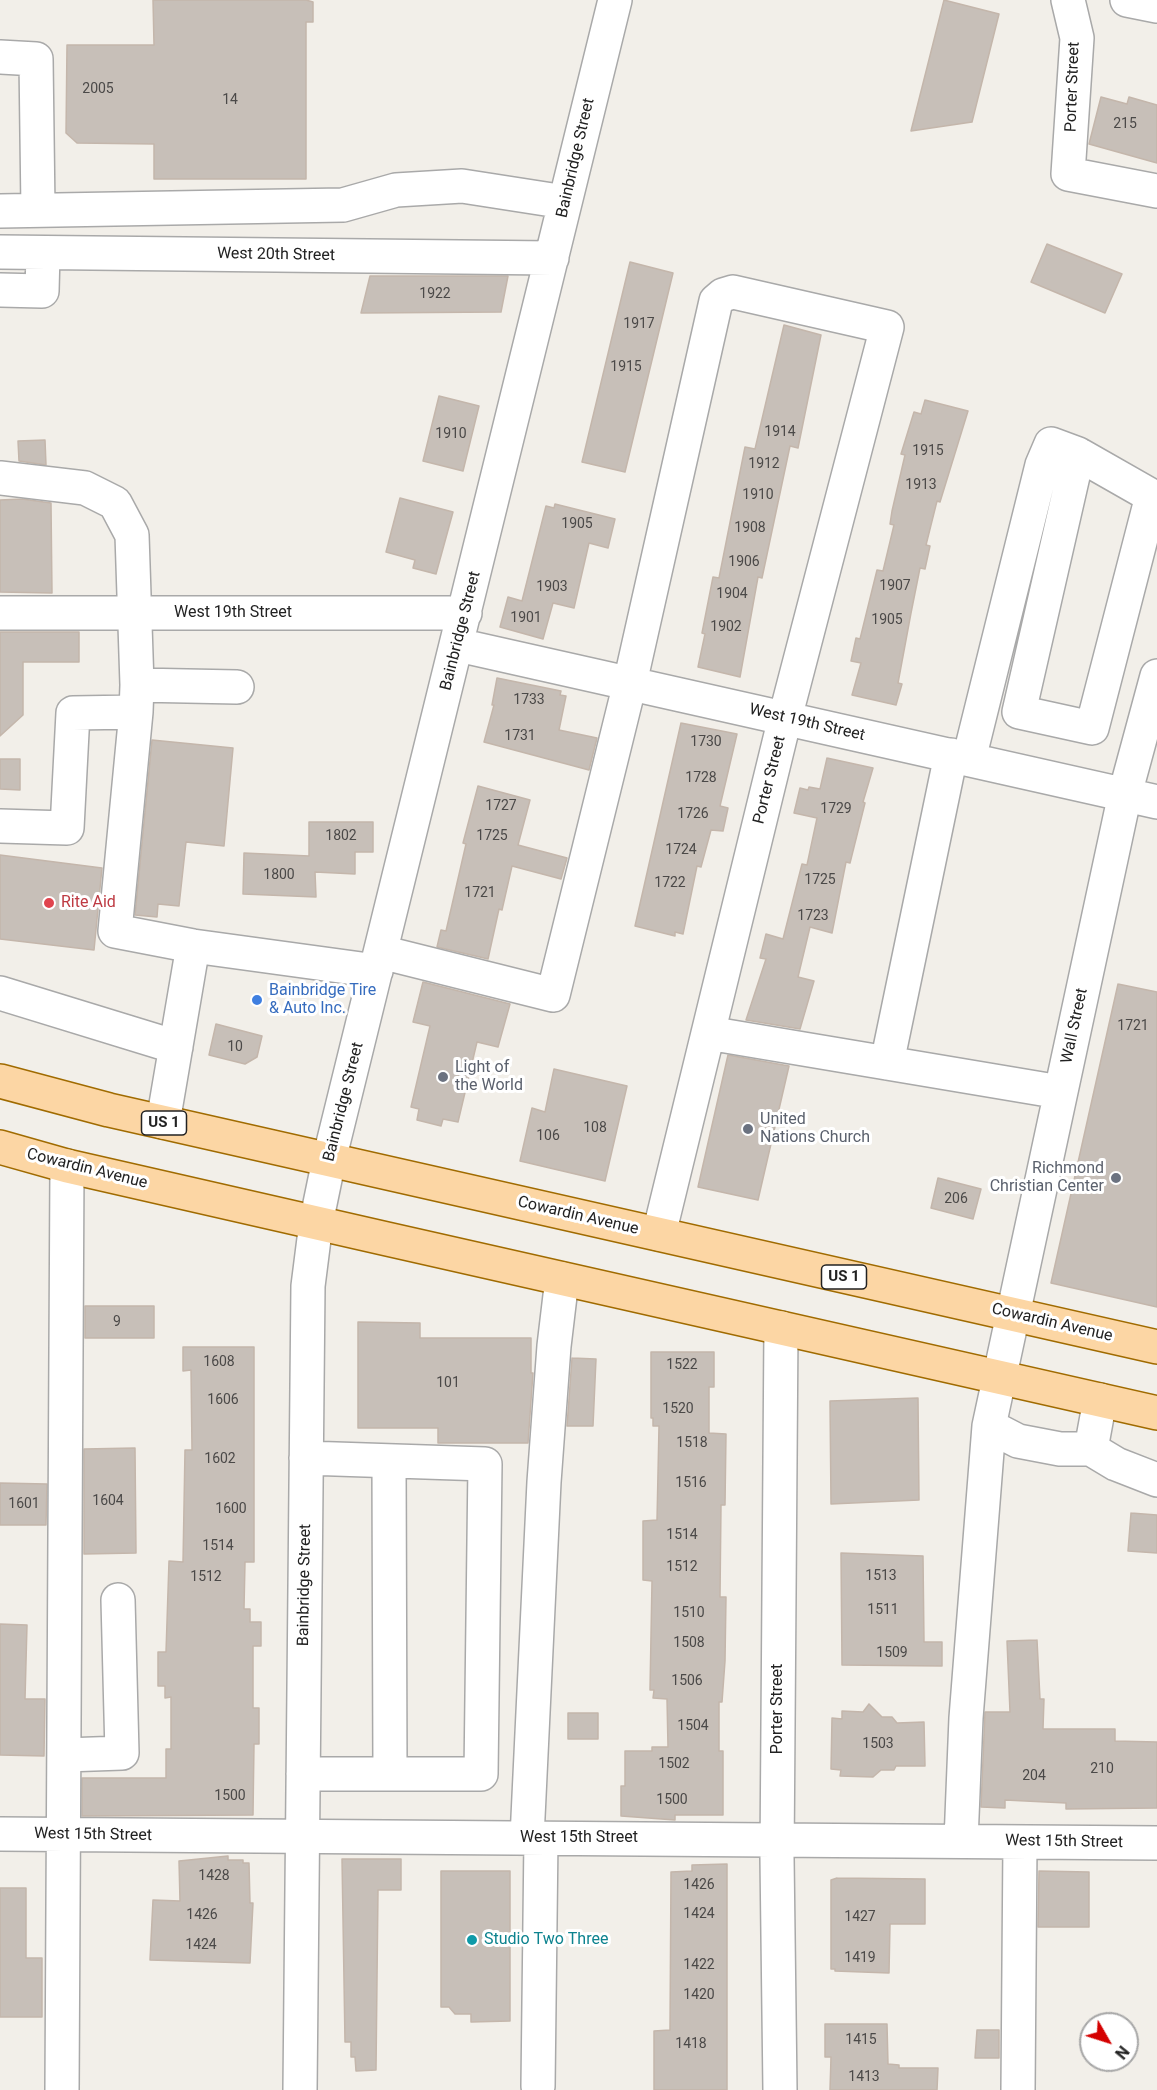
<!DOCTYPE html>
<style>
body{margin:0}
#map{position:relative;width:1157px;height:2090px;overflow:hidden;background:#f2efe9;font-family:Roboto,sans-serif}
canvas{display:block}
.north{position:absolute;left:1079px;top:2012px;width:60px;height:60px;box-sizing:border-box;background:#fff;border:2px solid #a7a7a7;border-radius:50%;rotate:129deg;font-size:16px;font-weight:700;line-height:24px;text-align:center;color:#222}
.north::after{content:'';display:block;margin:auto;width:21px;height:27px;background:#d40000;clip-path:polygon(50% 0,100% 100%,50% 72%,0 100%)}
</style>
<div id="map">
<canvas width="1157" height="2090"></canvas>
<div class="north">N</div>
</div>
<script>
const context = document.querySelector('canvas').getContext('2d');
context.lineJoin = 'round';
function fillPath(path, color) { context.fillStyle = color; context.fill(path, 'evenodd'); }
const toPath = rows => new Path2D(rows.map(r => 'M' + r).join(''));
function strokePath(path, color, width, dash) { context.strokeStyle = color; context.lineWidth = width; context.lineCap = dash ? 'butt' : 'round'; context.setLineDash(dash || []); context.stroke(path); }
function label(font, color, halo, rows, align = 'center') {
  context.font = font + ' Roboto,sans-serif'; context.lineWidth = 6; context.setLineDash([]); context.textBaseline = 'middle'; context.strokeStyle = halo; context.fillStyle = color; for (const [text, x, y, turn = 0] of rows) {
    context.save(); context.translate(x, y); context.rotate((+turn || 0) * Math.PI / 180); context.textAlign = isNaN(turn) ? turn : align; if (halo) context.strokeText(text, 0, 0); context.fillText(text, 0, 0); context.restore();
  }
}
const building = toPath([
 [153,0,306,0,313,2,313,22,306,22,306,179,154,179,154,144,77,143,66,133,67,45,154,45,153,0],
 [944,0,999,14,972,122,911,131,944,0],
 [1101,97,1127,104,1129,97,1157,105,1157,163,1089,144,1101,97],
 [1047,244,1122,274,1105,313,1031,282,1047,244],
 [630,262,673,273,625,472,582,462,630,262],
 [370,276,508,276,501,312,361,313,370,276],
 [784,325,821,335,798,448,790,446,762,578,758,577,740,677,698,667,705,634,702,633,713,577,719,578,745,447,755,449,784,325],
 [439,396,479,406,463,471,423,461,439,396],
 [925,400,968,411,940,502,937,501,926,545,930,546,925,569,920,568,911,613,898,683,902,684,896,705,852,695,861,663,851,661,856,638,860,639,877,570,883,571,894,525,890,524,892,511,905,455,901,454,914,412,921,414,925,400],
 [45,440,46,465,19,461,18,441,45,440],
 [400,498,453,512,436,574,413,568,415,560,386,552,400,498],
 [22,499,51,503,52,593,0,592,0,500,22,499],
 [555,504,615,519,608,548,589,543,574,608,553,603,543,639,500,627,508,597,522,601,546,506,554,508,555,504],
 [0,632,79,632,79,662,23,662,23,715,0,736,0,632],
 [497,678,561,691,560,695,566,696,559,730,597,738,589,770,484,742,494,705,492,705,497,678],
 [681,723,737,734,720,806,728,808,723,831,711,830,701,867,697,866,683,934,675,932,675,936,635,926,681,723],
 [152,740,233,748,224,846,186,842,179,906,158,904,157,917,135,915,152,740],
 [827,758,873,768,863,802,865,803,850,863,846,862,832,933,810,927,798,977,814,981,800,1029,746,1020,766,959,760,958,766,934,783,939,802,864,807,865,817,818,794,813,800,788,808,790,809,787,820,789,827,758],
 [0,759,20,759,20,790,0,789,0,759],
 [478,786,530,800,518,845,567,858,561,879,512,866,502,910,499,909,488,959,437,947,441,930,446,931,466,844,463,843,478,786],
 [309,822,373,822,373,852,355,852,355,874,315,872,316,897,243,894,244,853,309,856,309,822],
 [0,855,102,868,94,950,0,939,0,855],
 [423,982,510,1004,498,1047,477,1042,458,1122,443,1119,441,1126,417,1120,419,1109,411,1107,430,1026,413,1022,423,982],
 [1118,984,1157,992,1157,1307,1051,1283,1118,984],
 [216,1024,262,1036,257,1057,245,1064,209,1055,216,1024],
 [728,1055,789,1066,758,1200,698,1187,728,1055],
 [554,1069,627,1086,605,1181,520,1161,532,1108,545,1112,554,1069],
 [938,1178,981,1189,973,1219,931,1208,938,1178],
 [85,1306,154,1306,154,1338,85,1338,85,1306],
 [358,1322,420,1323,420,1338,531,1338,531,1373,533,1373,528,1443,438,1443,438,1428,358,1428,358,1322],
 [183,1347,254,1347,254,1562,245,1562,244,1609,250,1609,250,1622,261,1622,261,1646,253,1646,253,1708,259,1708,259,1744,254,1744,253,1815,82,1816,82,1778,166,1778,166,1749,171,1749,171,1697,165,1698,165,1686,158,1686,158,1652,166,1652,169,1561,183,1562,185,1450,192,1450,191,1370,183,1371,183,1347],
 [651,1352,714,1352,714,1387,709,1387,709,1433,726,1434,725,1505,721,1505,720,1597,726,1597,725,1661,722,1702,719,1702,719,1751,723,1751,723,1815,675,1815,675,1820,621,1816,621,1786,625,1786,625,1751,652,1751,652,1747,668,1747,667,1699,653,1698,654,1690,650,1690,652,1581,643,1580,643,1521,657,1520,659,1426,653,1426,653,1418,651,1418,651,1352],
 [572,1358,596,1359,593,1426,567,1426,572,1358],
 [918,1398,919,1500,831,1504,830,1401,918,1398],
 [135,1448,136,1553,84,1554,84,1449,135,1448],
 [0,1483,47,1484,46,1525,0,1525,0,1483],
 [1131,1513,1157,1515,1157,1553,1128,1551,1131,1513],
 [841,1553,923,1556,924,1642,942,1642,942,1666,842,1665,841,1553],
 [0,1624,27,1625,25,1699,45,1699,44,1756,0,1755,0,1624],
 [1037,1640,1040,1699,1044,1699,1043,1729,1115,1729,1115,1741,1157,1742,1157,1808,1066,1809,1066,1803,1005,1800,1005,1808,981,1807,985,1712,1010,1712,1007,1641,1037,1640],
 [869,1704,882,1717,892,1717,897,1723,924,1722,925,1766,896,1766,894,1770,881,1770,873,1777,840,1776,841,1770,831,1769,832,1718,842,1719,842,1711,863,1712,869,1704],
 [568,1713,598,1713,598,1739,568,1739,568,1713],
 [228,1856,228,1860,243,1860,243,1863,249,1863,250,1903,253,1903,250,1963,150,1960,153,1900,180,1901,179,1861,228,1856],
 [342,1859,401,1859,401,1890,378,1890,376,2070,356,2071,355,2057,351,2057,351,2042,345,2042,342,1859],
 [727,1864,727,2090,654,2090,654,2031,670,2030,671,1872,692,1871,692,1865,727,1864],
 [441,1871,510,1871,510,2021,471,2022,471,2014,455,2014,449,2007,441,2007,441,1871],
 [1039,1871,1089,1872,1089,1927,1038,1927,1039,1871],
 [837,1878,925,1879,925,1924,890,1924,889,1973,835,1971,835,1969,831,1969,831,1880,837,1878],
 [0,1888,26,1888,26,1958,42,1958,42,2017,0,2017,0,1888],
 [825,2024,887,2024,888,2064,899,2065,899,2068,938,2068,937,2090,830,2090,831,2057,825,2057,825,2024],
 [977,2030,999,2030,999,2058,975,2058,977,2030]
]);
fillPath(building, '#c7bfb8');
strokePath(building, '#c4b6ab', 1.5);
const minor = toPath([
 [1068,0,1077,38,1068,174,1157,191],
 [1127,0,1157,6],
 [0,57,36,59,38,210],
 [0,211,343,205,396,190,462,186,565,202],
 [0,252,552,258],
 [0,290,42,291,43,253],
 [0,478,85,488,115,503,132,535,137,685,136,712,73,713,67,828,0,826],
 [1152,496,1092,728,1019,712,1078,454,1157,499],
 [0,613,465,613],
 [458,645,1157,802],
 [137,685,237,687],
 [136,712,115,931,193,946,376,971],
 [969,759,1042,465,1051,444,1078,454],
 [381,952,553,995,630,683,716,301,723,295,733,292,887,327,785,718,659,1234],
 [0,993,176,1047],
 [708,1033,1060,1092],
 [887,1063,951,755],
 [163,1122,193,946],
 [1100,1400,1091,1449,1116,1464,1157,1480],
 [989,1426,1018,1441,1060,1449,1091,1449],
 [389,1461,390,1774],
 [65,1755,122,1753,118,1600],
 [303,1774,481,1774,485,1464,306,1458],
 [0,1834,1157,1843],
 [527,1838,544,1482,554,1346,562,1279],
 [961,1841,966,1718,989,1426,1125,794,1157,676],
 [538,2086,541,1838],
 [62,2090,67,1166],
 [300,2090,308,1286,316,1223,329,1160,615,0],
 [780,2090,777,1857,781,1328],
 [1018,2090,1020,1842]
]);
const major = toPath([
 [0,1081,109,1110,1157,1347],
 [0,1147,67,1166,387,1239,1157,1413]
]);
strokePath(minor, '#a9a9a9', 36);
strokePath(major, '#a06b00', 36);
strokePath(minor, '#fff', 33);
strokePath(major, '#fcd6a4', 33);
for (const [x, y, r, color] of [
 [49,903,6,"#e0444e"],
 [257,1000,6,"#3f7fe0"],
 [443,1077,6,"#6b7280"],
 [748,1129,6,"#6b7280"],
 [1116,1178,6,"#6b7280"],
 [472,1940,6,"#0f9aa8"]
]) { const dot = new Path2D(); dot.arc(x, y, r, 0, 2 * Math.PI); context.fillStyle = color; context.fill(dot); strokePath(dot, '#fff', 2); }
label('14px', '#4b4948', null, [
 ["2005",98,89],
 ["14",230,100],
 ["215",1125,124],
 ["1922",435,294],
 ["1917",639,324],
 ["1915",626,367],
 ["1914",780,432],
 ["1910",451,434],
 ["1915",928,451],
 ["1912",764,464],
 ["1913",921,485],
 ["1910",758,495],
 ["1905",577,524],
 ["1908",750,528],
 ["1906",744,562],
 ["1907",895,586],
 ["1903",552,587],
 ["1904",732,594],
 ["1901",526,618],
 ["1905",887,620],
 ["1902",726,627],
 ["1733",529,700],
 ["1731",520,736],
 ["1730",706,742],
 ["1728",701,778],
 ["1727",501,806],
 ["1729",836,809],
 ["1726",693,814],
 ["1802",341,836],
 ["1725",492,836],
 ["1724",681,850],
 ["1800",279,875],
 ["1725",820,880],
 ["1722",670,883],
 ["1721",480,893],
 ["1723",813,916],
 ["1721",1133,1026],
 ["10",235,1047],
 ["108",595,1128],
 ["106",548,1136],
 ["206",956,1199],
 ["9",117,1322],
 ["1608",219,1362],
 ["1522",682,1365],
 ["101",448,1383],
 ["1606",223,1400],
 ["1520",678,1409],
 ["1518",692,1443],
 ["1602",220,1459],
 ["1516",691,1483],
 ["1604",108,1501],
 ["1601",24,1504],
 ["1600",231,1509],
 ["1514",682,1535],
 ["1514",218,1546],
 ["1512",682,1567],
 ["1513",881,1576],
 ["1512",206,1577],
 ["1511",883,1610],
 ["1510",689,1613],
 ["1508",689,1643],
 ["1509",892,1653],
 ["1506",687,1681],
 ["1504",693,1726],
 ["1503",878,1744],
 ["1502",674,1764],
 ["210",1102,1769],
 ["204",1034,1776],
 ["1500",230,1796],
 ["1500",672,1800],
 ["1428",214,1876],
 ["1426",699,1885],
 ["1424",699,1914],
 ["1426",202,1915],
 ["1427",860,1917],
 ["1424",201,1945],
 ["1419",860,1958],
 ["1422",699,1965],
 ["1420",699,1995],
 ["1415",861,2040],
 ["1418",691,2044],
 ["1413",864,2077]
]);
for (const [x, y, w] of [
 [164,1123,45],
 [844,1277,45]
]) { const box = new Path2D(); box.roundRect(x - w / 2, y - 12, w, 24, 4.5); context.fillStyle = '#fff'; context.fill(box); strokePath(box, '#222', 1.5); }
label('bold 15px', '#222', null, [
 ["US 1",164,1123],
 ["US 1",844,1277]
]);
label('16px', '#222', '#fff', [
 ["Porter Street",1073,87,-88],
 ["Bainbridge Street",576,158,-77],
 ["West 20th Street",276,255,1],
 ["West 19th Street",233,613],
 ["Bainbridge Street",461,631,-76],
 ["West 19th Street",807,723,13],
 ["Porter Street",770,780,-76],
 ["Wall Street",1075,1026,-78],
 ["Bainbridge Street",344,1102,-76],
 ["Cowardin Avenue",87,1169,14],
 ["Cowardin Avenue",578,1216,13],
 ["Cowardin Avenue",1052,1323,13],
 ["Bainbridge Street",305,1585,-89],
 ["Porter Street",778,1709,-90],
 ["West 15th Street",93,1835,1],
 ["West 15th Street",579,1838],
 ["West 15th Street",1064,1842,1]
]);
label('16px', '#be3a42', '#fff', [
 ["Rite Aid",61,903]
], 'left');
label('16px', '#366cbe', '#fff', [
 ["Bainbridge Tire",269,991],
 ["& Auto Inc.",269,1009]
], 'left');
label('16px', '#5b616d', '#fff', [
 ["Light of",455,1068],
 ["the World",455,1086],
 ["United",760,1120],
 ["Nations Church",760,1138],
 ["Richmond",1104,1169,"right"],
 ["Christian Center",1104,1187,"right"]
], 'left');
label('16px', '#0d838f', '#fff', [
 ["Studio Two Three",484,1940]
], 'left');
</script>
